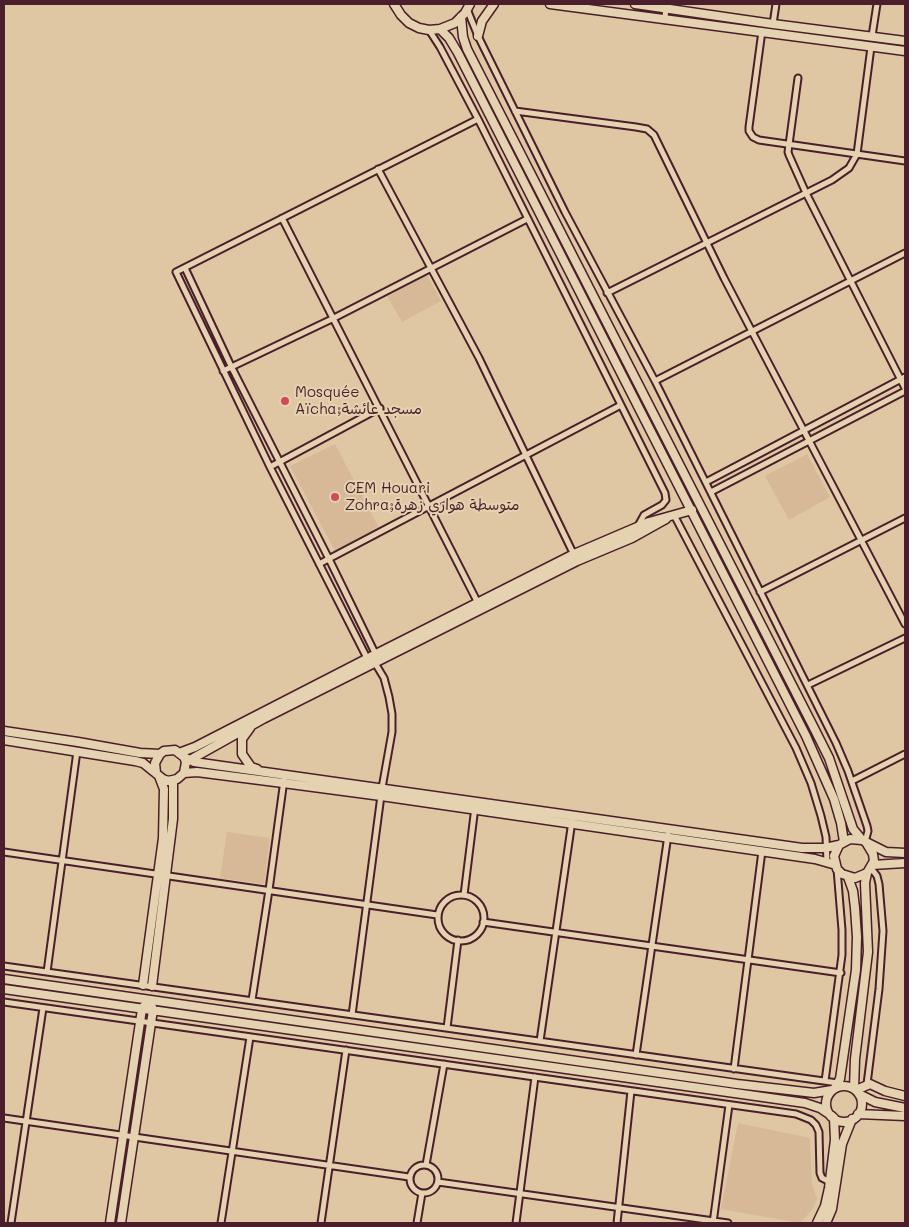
<!DOCTYPE html>
<meta charset="utf-8">
<style>
body{margin:0}
#map{position:relative;width:909px;height:1227px;overflow:hidden;background:#e0c7a4;font-family:Mali,sans-serif}
canvas{display:block}
.frame{position:absolute;inset:0;border:5px solid #4a1f2b;pointer-events:none}
</style>
<div id="map">
<canvas width="909" height="1227"></canvas>
<div class="frame"></div>
</div>
<script>
const context = document.querySelector('canvas').getContext('2d');
context.lineJoin = 'round';
function fillPath(path, color) { context.fillStyle = color; context.fill(path, 'evenodd'); }
const toPath = rows => new Path2D(rows.map(r => 'M' + r).join(''));
function strokePath(path, color, width, dash) { context.strokeStyle = color; context.lineWidth = width; context.lineCap = dash ? 'butt' : 'round'; context.setLineDash(dash || []); context.stroke(path); }
function label(font, color, halo, rows, align = 'center') {
  context.font = font + ' Mali,"Playpen Sans Arabic",sans-serif'; context.lineWidth = 4; context.setLineDash([]); context.textBaseline = 'middle'; context.strokeStyle = halo; context.fillStyle = color; for (const [text, x, y, turn = 0] of rows) {
    context.save(); context.translate(x, y); context.rotate((+turn || 0) * Math.PI / 180); context.textAlign = isNaN(turn) ? turn : align; if (halo) context.strokeText(text, 0, 0); context.fillText(text, 0, 0); context.restore();
  }
}
fillPath(toPath([
 [427,275,441,301,402,322,387,296],
 [335,444,379,528,335,551,290,466],
 [807,454,830,497,789,520,765,476],
 [227,832,270,838,264,884,220,878],
 [738,1123,810,1138,812,1185,817,1199,812,1210,800,1223,721,1209]
]), '#d7b997');
const street = toPath([
 [467,9,478,36,565,212,655,381,836,743,848,771,867,826,868,831,865,842],
 [665,20,666,4],
 [773,24,776,4],
 [429,30,440,47,478,119,665,493,666,500,662,505,644,515,638,526],
 [762,31,749,127,749,131,753,137,759,140,905,161],
 [872,36,877,4],
 [798,78,788,152,789,155,806,193,905,388],
 [515,111,636,127,647,129,654,135,724,278,905,624],
 [378,169,479,358,575,557],
 [282,218,479,605],
 [185,268,231,366,329,559,376,655],
 [607,293,832,180,849,168,857,154,871,47],
 [223,371,334,318,527,219],
 [655,381,905,253],
 [270,467,380,408],
 [706,482,905,377],
 [711,492,905,391],
 [674,515,796,748,811,783,821,816,826,837,827,863],
 [319,564,621,405],
 [760,592,905,518],
 [370,660,367,658,270,467,176,272,478,119],
 [808,685,905,638],
 [852,781,905,754],
 [4,852,437,915],
 [464,895,475,807],
 '438 918a23 23 0 1 1 46 0a23 23 0 1 1-46 0Z',
 [483,922,841,973],
 [4,966,838,1083,844,1086],
 [47,972,77,751],
 [252,1000,269,890,284,780],
 [4,1002,796,1114,811,1120,816,1125,819,1132,820,1173,822,1178,830,1182],
 [352,1015,382,788,392,732,392,714,389,697,384,678,375,663],
 [447,1028,458,940],
 [540,1041,572,821],
 [636,1055,668,835],
 [734,1069,762,851],
 [825,1081,842,955,842,930,837,869],
 [867,1084,879,989,883,931,879,884,877,876,871,868],
 [4,1118,409,1177],
 '410 1179a14 14 0 1 1 28 0a14 14 0 1 1-28 0Z',
 [426,1165,444,1064],
 [438,1182,728,1223],
 [11,1223,43,1008],
 [221,1223,250,1037],
 [321,1223,346,1050],
 [417,1223,422,1193],
 [516,1223,535,1077],
 [617,1223,631,1091],
 [713,1223,729,1105]
]);
const secondary = toPath([
 [394,4,401,15,409,23,419,28,429,30,440,29,455,23,465,13,470,4],
 [550,4,905,51],
 [635,4,773,24,905,41],
 [461,17,463,37,467,49,815,730,829,758,853,829,862,840],
 [440,29,449,38,458,53,806,736,834,799,841,823,844,842],
 [478,36,482,21,494,4],
 [250,728,242,739,242,754,251,767,257,769],
 [4,731,78,742,140,753,160,754],
 [4,740,135,761,143,763,163,779,168,781,177,779,184,773,186,762,184,757,175,750,164,751,160,754,155,763,156,773],
 [179,753,195,747,376,654,574,554,649,522,692,510],
 [184,757,194,762,802,848,825,848,839,845],
 [188,761,263,719,577,561,632,538,666,519],
 [184,773,197,772,283,783,381,796,815,859,836,865],
 [867,844,873,854,874,861,867,873,855,878,842,874,837,869,834,856,839,845,850,839,862,840,886,852,905,853],
 [872,865,905,863],
 [4,979,737,1084,814,1093,832,1090],
 [143,985,163,838,164,789,159,776],
 [152,986,173,819,173,781],
 [4,989,805,1103,820,1108,832,1116],
 '826 1104a18 18 0 1 1 36 0a18 18 0 1 1-36 0Z',
 [835,1088,840,1079,856,970,857,937,855,908,853,891,848,877],
 [854,1089,855,1059,868,952,865,883,867,873],
 [856,1090,870,1084,885,1091,905,1096],
 [859,1094,875,1102,905,1108],
 [858,1114,905,1116],
 [110,1223,142,1009,145,1005],
 [121,1223,153,1010,152,1007],
 [817,1223,825,1206,829,1188,835,1140,834,1118],
 [826,1223,832,1209,842,1144,852,1119]
]);
strokePath(street, '#4a1f2b', 9);
strokePath(secondary, '#4a1f2b', 11);
strokePath(street, '#e4d2b0', 5);
strokePath(secondary, '#e4d2b0', 8);
for (const [x, y, r, color] of [
 [285,401,5,"#d1495b"],
 [335,497,5,"#d1495b"]
]) { const dot = new Path2D(); dot.arc(x, y, r, 0, 2 * Math.PI); context.fillStyle = color; context.fill(dot); strokePath(dot, '#e4d2b0', 2); }
label('15px', '#4a1f2b', '#e4d2b0', [
 ["Mosquée",295,392],
 ["Aïcha;مسجد عائشة",295,409],
 ["CEM Houari",345,488],
 ["Zohra;متوسطة هواري زهرة",345,505]
], 'left');
</script>
